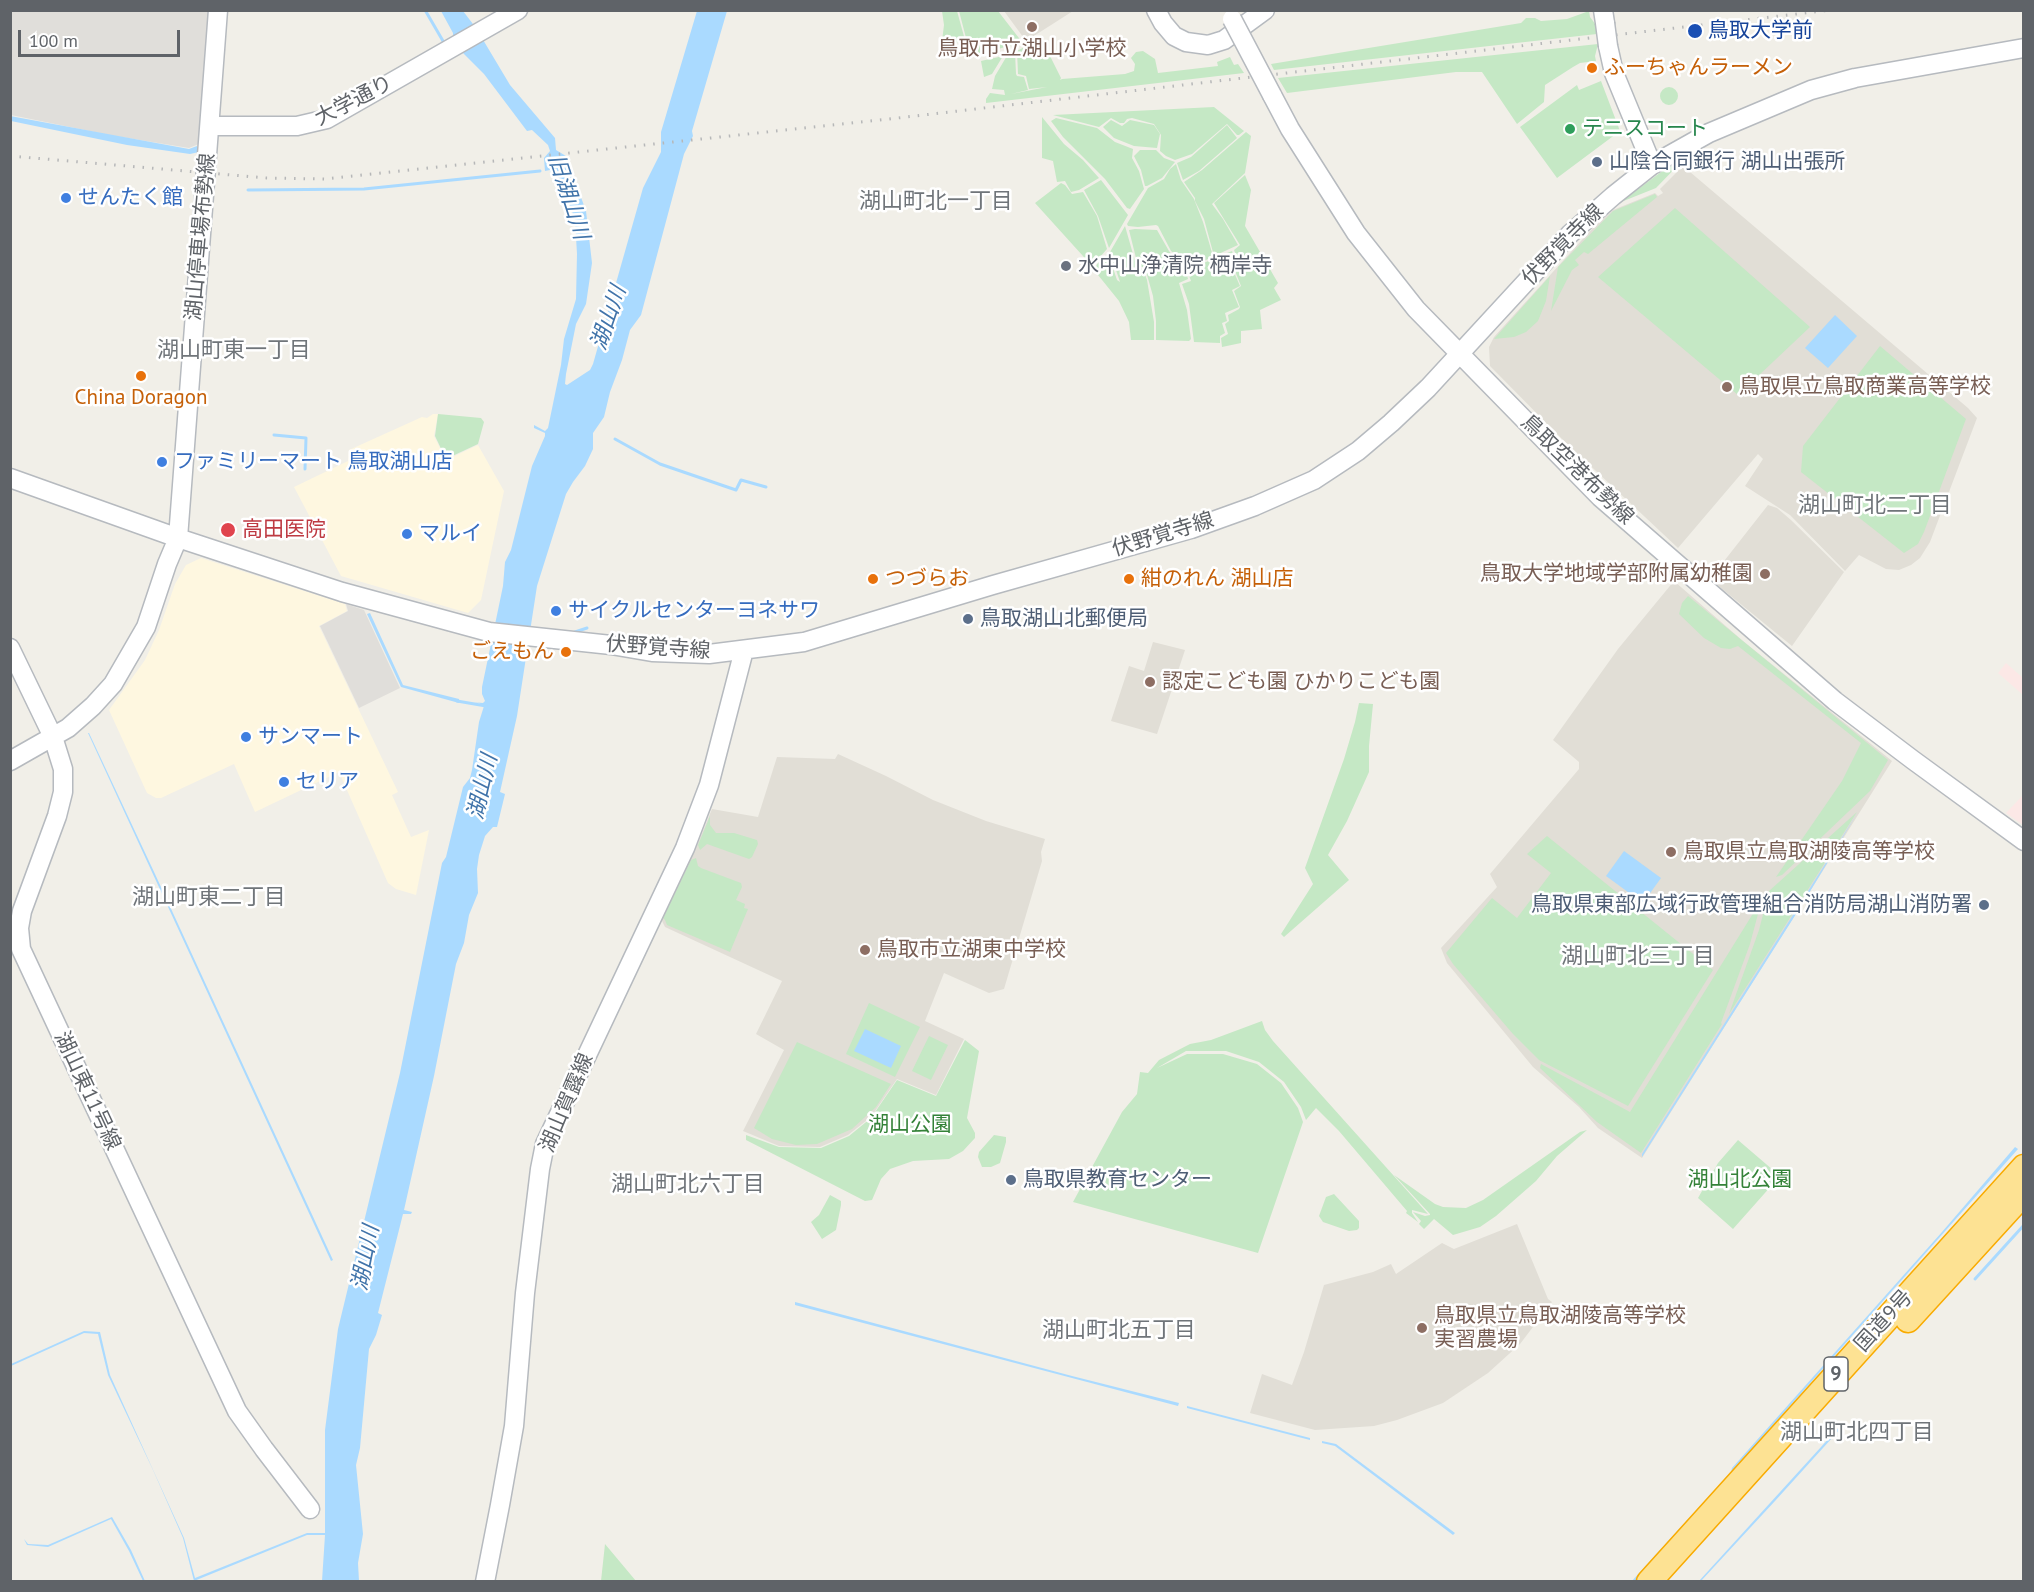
<!DOCTYPE html>
<meta charset="utf-8">
<style>
body{margin:0}
#map{position:relative;width:2034px;height:1592px;overflow:hidden;background:#f1efe8;font-family:"PT Sans",sans-serif}
canvas{display:block}
.frame{position:absolute;inset:0;border:12px solid #5f6368;pointer-events:none}
.scale{position:absolute;left:18px;top:30px;width:162px;height:27px;box-sizing:border-box;border:3px solid #5f6368;border-top:0;padding-left:8px;font-size:18px;line-height:21px;white-space:nowrap;color:#5f6368;-webkit-text-stroke:4px #fff;paint-order:stroke}
</style>
<div id="map">
<canvas width="2034" height="1592"></canvas>
<div class="frame"></div>
<div class="scale">100 m</div>
</div>
<script>
const context = document.querySelector('canvas').getContext('2d');
context.lineJoin = 'round';
function fillPath(path, color) { context.fillStyle = color; context.fill(path, 'evenodd'); }
const toPath = rows => new Path2D(rows.map(r => 'M' + r).join(''));
function strokePath(path, color, width, dash) { context.strokeStyle = color; context.lineWidth = width; context.lineCap = dash ? 'butt' : 'round'; context.setLineDash(dash || []); context.stroke(path); }
function label(font, color, halo, rows, align = 'center') {
  context.font = font + ' "PT Sans","Noto Sans JP",sans-serif'; context.lineWidth = 5; context.setLineDash([]); context.textBaseline = 'middle'; context.strokeStyle = halo; context.fillStyle = color; for (const [text, x, y, turn = 0] of rows) {
    context.save(); context.translate(x, y); context.rotate((+turn || 0) * Math.PI / 180); context.textAlign = isNaN(turn) ? turn : align; if (halo) context.strokeText(text, 0, 0); context.fillText(text, 0, 0); context.restore();
  }
}
fillPath(toPath([
 [433,414,438,414,434,436,446,460,478,445,504,491,481,600,468,613,341,576,294,487,348,461,349,450,422,417,427,418],
 [201,558,345,604,347,611,319,626,398,792,392,795,411,837,429,830,416,895,396,889,388,883,339,772,255,812,234,764,161,798,156,798,147,793,109,710,145,660,159,630,175,584,186,565]
]), '#fef7e0');
fillPath(toPath([
 [10,11,210,11,201,143,189,148,109,135,11,115],
 [346,604,364,610,400,688,359,708,320,626,348,611]
]), '#e0deda');
fillPath(toPath([
 [1004,11,1073,11,1026,41],
 [1683,166,1968,408,1977,418,1930,542,1920,558,1911,565,1899,570,1886,569,1859,555,1845,571,1790,515,1745,486,1763,459,1758,454,1678,548,1563,440,1490,366,1489,347,1494,337,1590,231,1613,210,1655,193,1658,196,1663,193,1660,189],
 [1768,505,1777,508,1791,520,1844,572,1792,646,1710,579],
 [1674,581,1743,641,1892,761,1642,1158,1598,1128,1579,1107,1533,1067,1447,963,1441,948,1497,887,1490,874,1579,769,1579,762,1553,740,1618,649],
 [1153,642,1185,650,1157,734,1111,721,1129,666,1144,671],
 [838,754,886,776,933,800,986,821,1045,839,1041,852,1042,861,1004,989,989,993,944,973,925,1021,964,1039,936,1095,897,1079,871,1117,848,1135,820,1147,779,1146,743,1131,784,1050,756,1034,782,981,665,927,661,919,698,843,712,809,758,817,777,757,835,759],
 [1517,1224,1548,1299,1552,1302,1520,1344,1488,1373,1443,1403,1397,1420,1374,1426,1315,1430,1250,1413,1262,1374,1292,1385,1304,1352,1324,1285,1373,1272,1391,1264,1396,1274,1442,1243,1454,1249]
]), '#e1ded6');
fillPath(toPath([
 [2006,663,2023,678,2023,695,1998,673],
 [2023,795,2023,825,2006,813]
]), '#fce8e6');
fillPath(toPath([
 [942,11,957,11,965,40,945,46,942,41,944,25],
 [959,11,998,11,1022,42,971,57],
 [1589,11,1590,17,1596,25,1597,34,1274,70,1271,64,1521,23,1526,18,1535,18,1541,21,1567,19],
 [1041,38,1061,78,1060,80,1062,79,1125,74,1134,71,1135,64,1131,58,1136,52,1143,51,1155,59,1158,73,1218,66,1217,62,1230,57,1234,65,1238,64,1244,73,986,103,986,99,990,93,1005,95,1004,90,992,89,995,76,1008,54,1015,52,1016,74,1017,76,1024,77,1028,90,1011,94,1047,87,1029,89,1026,76,1018,74,1017,51],
 [1598,44,1595,56,1596,61,1580,63,1573,67,1545,85,1544,102,1517,124,1482,72,1456,72,1287,93,1278,78],
 [1003,56,992,74,984,77,981,61],
 [1601,81,1620,131,1557,178,1520,127,1577,85,1579,90],
 '1660 96a9 9 0 1 1 18 0a9 9 0 1 1-18 0Z',
 [1214,107,1244,131,1239,135,1237,135,1227,124,1192,154,1175,160,1166,156,1160,151,1161,135,1154,124,1132,118,1127,119,1124,123,1120,123,1111,118,1099,127,1053,115],
 [1042,117,1064,144,1083,160,1099,178,1079,190,1071,192,1065,181,1057,182,1053,161,1042,158],
 [1056,118,1097,128,1115,142,1133,149,1132,158,1139,171,1144,189,1130,209,1127,208,1105,179,1063,137,1051,121],
 [1111,120,1122,126,1130,120,1154,125,1160,134,1157,148,1134,146,1114,138,1103,127],
 [1227,125,1237,138,1199,171,1183,180,1177,163,1191,157],
 [1246,132,1251,136,1245,173,1212,204,1223,219,1238,245,1214,256,1204,219,1195,201,1195,198,1184,182,1202,170],
 [1140,150,1156,150,1164,158,1175,162,1162,178,1147,186,1145,186,1141,170,1134,156],
 [1686,157,1656,188,1621,202,1665,169],
 [1176,164,1181,180,1194,199,1203,222,1213,256,1187,271,1180,258,1171,251,1158,226,1156,225,1138,227,1128,226,1127,224,1148,188,1164,179,1170,169],
 [1245,175,1251,190,1245,226,1278,283,1274,288,1281,300,1260,310,1262,329,1241,331,1241,343,1222,347,1221,338,1228,334,1225,324,1229,321,1228,315,1239,309,1240,307,1234,291,1241,286,1235,271,1240,266,1234,250,1240,245,1214,203],
 [1101,180,1128,215,1109,248,1098,216,1084,190],
 [1061,183,1065,185,1072,194,1083,192,1097,216,1107,249,1092,266,1035,203],
 [1655,194,1657,197,1588,254,1584,252,1575,260,1579,265,1572,270,1551,311,1558,267,1613,211],
 [1675,208,1810,327,1738,395,1598,277],
 [1125,226,1137,268,1143,269,1147,280,1154,322,1154,340,1131,340,1129,322,1119,301,1094,270,1098,263,1108,253,1117,280,1120,282,1110,252],
 [1135,229,1157,230,1169,251,1186,272,1188,279,1179,283,1187,310,1191,339,1189,341,1156,340,1156,321,1153,296,1145,268,1139,266,1137,262,1129,230],
 [1232,251,1238,266,1233,270,1240,286,1232,290,1239,307,1225,313,1227,321,1222,323,1225,333,1220,336,1220,343,1194,342,1189,304,1182,284,1191,281,1188,273,1206,262],
 [1550,276,1546,301,1538,321,1526,332,1514,337,1494,339],
 [1880,346,1966,419,1924,532,1918,544,1904,553,1801,472,1803,446],
 [438,414,481,418,484,422,478,444,446,459,435,436],
 [1688,596,1888,760,1870,791,1782,875,1776,877,1842,781,1861,743,1738,646,1730,649,1721,648,1704,638,1679,614,1682,603],
 [1359,703,1373,704,1369,746,1369,772,1347,821,1328,855,1349,880,1284,937,1281,934,1313,884,1305,868,1344,759,1355,722],
 [1857,812,1729,1014,1759,930,1769,891],
 [710,816,710,825,716,833,734,833,757,840,758,844,752,857,749,859,707,844,700,850,698,845],
 [1547,836,1713,970,1628,1106,1539,1060,1513,1034,1453,964,1446,953,1492,898,1517,918,1551,873,1527,854],
 [696,858,698,866,701,868,741,883,742,887,736,900,745,904,744,908,748,909,730,952,667,925,665,920,663,918,691,860],
 [1762,899,1750,944,1721,1023,1722,1024,1641,1153,1597,1122,1540,1068,1541,1064,1630,1112],
 [869,1003,920,1027,895,1077,846,1054],
 [1262,1021,1265,1030,1273,1041,1428,1214,1412,1210,1412,1213,1418,1222,1406,1213,1407,1211,1339,1131,1316,1108,1306,1120,1301,1107,1284,1082,1259,1062,1226,1051,1186,1051,1157,1068,1187,1054,1223,1054,1257,1064,1281,1083,1298,1108,1303,1122,1258,1253,1073,1202,1122,1112,1137,1094,1140,1072,1148,1073,1159,1060,1190,1044,1211,1040],
 [929,1036,948,1045,931,1080,912,1071],
 [965,1040,979,1051,967,1118,975,1133,975,1138,963,1151,949,1159,913,1161,890,1169,881,1179,872,1200,865,1201,746,1140,746,1135,779,1147,821,1148,849,1136,871,1118,897,1080,936,1096],
 [797,1042,891,1084,876,1107,852,1129,817,1144,796,1145,772,1139,754,1128],
 [1587,1130,1557,1156,1536,1181,1496,1216,1480,1227,1453,1235,1434,1219,1424,1229,1419,1224,1421,1221,1413,1212,1425,1216,1430,1215,1430,1214,1394,1175,1435,1204,1443,1207,1466,1208,1483,1200,1580,1132],
 [994,1135,1006,1137,1006,1142,1000,1163,991,1167,982,1167,978,1157,979,1152],
 [1738,1140,1780,1176,1733,1229,1698,1198,1718,1163],
 [1334,1194,1359,1221,1359,1228,1357,1230,1349,1231,1323,1222,1319,1216,1326,1197],
 [830,1195,841,1201,841,1205,836,1230,822,1239,811,1222,819,1215],
 [605,1544,636,1581,601,1581]
]), '#c5e8c5');
fillPath(toPath([
 [441,11,463,11,476,28,510,85,555,138,556,150,566,156,586,211,592,263,586,304,576,324,566,374,565,384,567,385,590,370,593,364,643,188,661,152,661,132,697,11,727,11,692,131,693,136,684,154,641,315,630,330,622,360,610,392,604,417,593,433,593,449,585,466,573,482,566,494,537,586,517,716,500,792,505,794,497,827,493,827,485,836,479,855,477,869,478,893,469,915,464,943,456,964,434,1076,404,1210,412,1212,411,1214,403,1214,378,1313,382,1315,376,1335,369,1349,360,1448,356,1465,363,1534,358,1563,359,1581,322,1581,325,1535,307,1535,194,1581,183,1538,153,1470,108,1375,98,1334,84,1333,11,1366,11,1364,84,1331,100,1332,110,1375,184,1538,195,1578,307,1533,325,1533,325,1430,338,1329,400,1073,442,863,446,857,463,787,470,778,472,770,479,722,484,706,479,703,471,702,483,703,485,701,482,694,482,687,503,586,505,562,511,550,532,466,545,436,545,433,534,428,534,425,545,431,548,428,561,365,564,339,576,299,577,254,575,220,568,200,565,194,560,195,550,170,545,171,544,158,550,151,548,145,532,130,527,131,484,74,462,52,453,40,453,33],
 [10,116,189,149,197,146,199,152,190,154,127,145,11,121],
 [1835,315,1857,336,1828,368,1805,348],
 [370,613,403,685,459,699,459,703,401,687,367,614],
 [88,733,89,733,155,874,333,1260,331,1261],
 [1858,812,1803,903,1642,1157,1642,1154],
 [1624,851,1661,878,1643,903,1606,876],
 [865,1029,901,1046,891,1068,854,1051],
 [2015,1147,2018,1149,1734,1469,1734,1473,1635,1581,1631,1582,1731,1472,1732,1468,1942,1232],
 [795,1302,1072,1376,1179,1403,1178,1406,1072,1378,795,1305],
 [1187,1406,1310,1438,1310,1440,1187,1408],
 [1841,1425,1842,1427,1775,1501,1701,1581,1699,1581],
 [1322,1441,1336,1444,1455,1533,1453,1535,1335,1446,1322,1443],
 [112,1517,131,1550,145,1581,143,1581,129,1551,111,1519,48,1547,27,1545,24,1539,28,1544,48,1545]
]), '#aadaff');
strokePath(toPath([
 [425,10,443,41,443,45],
 [248,190,364,189,540,171],
 [274,435,306,438,305,469],
 [615,439,660,464,736,490,741,480,766,487],
 [575,632,587,628],
 [457,701,486,706],
 [1975,1279,2024,1225]
]), '#aadaff', 3);
const secondary = toPath([
 [1156,10,1163,23,1174,36,1186,42,1208,45,1224,40,1265,10],
 [1603,10,1605,23],
 [1608,46,1614,73,1652,165],
 [1272,95,1290,129,1356,233,1416,309,1600,497,1835,701,1913,760,2024,841],
 [210,126,297,126,327,119,518,10],
 [10,478,178,538,342,592,489,632,611,645,652,652,709,654,804,642,993,585,1191,529,1255,506,1314,480,1358,451,1391,423,1428,388,1570,234,1613,196,1652,165,1709,133,1811,90,1855,78,2024,48],
 [10,648,53,737,63,769,63,792,57,816,22,911,19,928,21,949,237,1411,264,1449,310,1509],
 [10,761,68,728,93,706,113,684,146,627,167,564,178,538,218,10],
 [485,1582,500,1505,514,1426,525,1293,540,1169,545,1144,685,848,709,785,744,650]
]);
const highway = toPath([
 [1908,1320,2024,1193],
 [1649,1582,2024,1167]
]);
strokePath(secondary, '#b6babf', 21);
strokePath(highway, '#f9ab00', 27);
strokePath(secondary, '#fff', 18);
strokePath(highway, '#fde293', 24);
strokePath(toPath([
 [10,156,267,178,325,179,889,119,1831,10]
]), '#b6b7b8', 3, [1.5, 8]);
const secondaryBridge = toPath([
 [1232,19,1272,95],
 [1605,23,1608,46]
]);
strokePath(secondaryBridge, '#b6babf', 21, []);
strokePath(secondaryBridge, '#fff', 18);
for (const [x, y, r, color] of [
 [1032,27,6,"#8d6e63"],
 [1695,31,8,"#1a4fb4"],
 [1592,68,6,"#e8710a"],
 [1570,129,6,"#2e9e5b"],
 [1597,162,6,"#5c6f8a"],
 [66,198,6,"#3f7fe0"],
 [1066,266,6,"#6b7280"],
 [141,376,6,"#e8710a"],
 [1727,387,6,"#8d6e63"],
 [162,462,6,"#3f7fe0"],
 [228,530,8,"#e0444e"],
 [407,534,6,"#3f7fe0"],
 [1765,574,6,"#8d6e63"],
 [873,579,6,"#e8710a"],
 [1129,579,6,"#e8710a"],
 [556,611,6,"#3f7fe0"],
 [968,619,6,"#5c6f8a"],
 [566,652,6,"#e8710a"],
 [1150,682,6,"#8d6e63"],
 [246,737,6,"#3f7fe0"],
 [284,782,6,"#3f7fe0"],
 [1671,852,6,"#8d6e63"],
 [1984,905,6,"#5c6f8a"],
 [865,950,6,"#8d6e63"],
 [1011,1180,6,"#5c6f8a"],
 [1422,1328,6,"#8d6e63"]
]) { const dot = new Path2D(); dot.arc(x, y, r, 0, 2 * Math.PI); context.fillStyle = color; context.fill(dot); strokePath(dot, '#fff', 2); }
for (const [x, y, w] of [
 [1836,1374,24]
]) { const box = new Path2D(); box.roundRect(x - w / 2, y - 17, w, 34, 4.5); context.fillStyle = '#fff'; context.fill(box); strokePath(box, '#5f6368', 1.5); }
label('bold 20px', '#5f6368', null, [
 ["9",1836,1374]
]);
label('21px', '#164399', '#fff', [
 ["鳥取大学前",1708,31]
], 'left');
label('21px', '#785e54', '#fff', [
 ["鳥取市立湖山小学校",1032,49,"center"],
 ["鳥取県立鳥取商業高等学校",1739,387],
 ["鳥取大学地域学部附属幼稚園",1753,574,"right"],
 ["認定こども園 ひかりこども園",1162,682],
 ["鳥取県立鳥取湖陵高等学校",1683,852],
 ["鳥取市立湖東中学校",877,950],
 ["鳥取県立鳥取湖陵高等学校",1434,1316],
 ["実習農場",1434,1340]
], 'left');
label('21px', '#c56008', '#fff', [
 ["ふーちゃんラーメン",1604,68],
 ["China Doragon",141,398,"center"],
 ["つづらお",885,579],
 ["紺のれん 湖山店",1141,579],
 ["ごえもん",554,652,"right"]
], 'left');
label('21px', '#5f6368', '#fff', [
 ["大学通り",354,101,-27],
 ["湖山停車場布勢線",201,237,-85],
 ["伏野覚寺線",1563,245,-45],
 ["鳥取空港布勢線",1577,470,44],
 ["伏野覚寺線",1163,535,-17],
 ["伏野覚寺線",658,648,4],
 ["湖山東11号線",87,1091,65],
 ["湖山賀露線",567,1103,-67],
 ["国道9号",1884,1321,-48]
]);
label('21px', '#27864d', '#fff', [
 ["テニスコート",1582,129]
], 'left');
label('21px', '#4e5e75', '#fff', [
 ["山陰合同銀行 湖山出張所",1609,162],
 ["鳥取湖山北郵便局",980,619],
 ["鳥取県東部広域行政管理組合消防局湖山消防署",1972,905,"right"],
 ["鳥取県教育センター",1023,1180]
], 'left');
label('21px', '#366cbe', '#fff', [
 ["せんたく館",78,198],
 ["ファミリーマート 鳥取湖山店",174,462],
 ["マルイ",419,534],
 ["サイクルセンターヨネサワ",568,611],
 ["サンマート",258,737],
 ["セリア",296,782]
], 'left');
label('21px', '#5b616d', '#fff', [
 ["水中山浄清院 栖岸寺",1078,266]
], 'left');
label('21px', '#be3a42', '#fff', [
 ["高田医院",242,530]
], 'left');
label('21px', '#348238', '#fff', [
 ["湖山公園",910,1125],
 ["湖山北公園",1740,1180]
]);
label('italic 22px', '#4174aa', '#fff', [
 ["旧湖山川",568,197,72],
 ["湖山川",609,318,-71],
 ["湖山川",483,787,-77],
 ["湖山川",366,1258,-79]
]);
label('22px', '#70757a', '#fff', [
 ["湖山町北一丁目",936,202],
 ["湖山町東一丁目",234,351],
 ["湖山町北二丁目",1875,506],
 ["湖山町東二丁目",209,898],
 ["湖山町北三丁目",1638,957],
 ["湖山町北六丁目",688,1185],
 ["湖山町北五丁目",1119,1331],
 ["湖山町北四丁目",1857,1433]
]);
</script>
